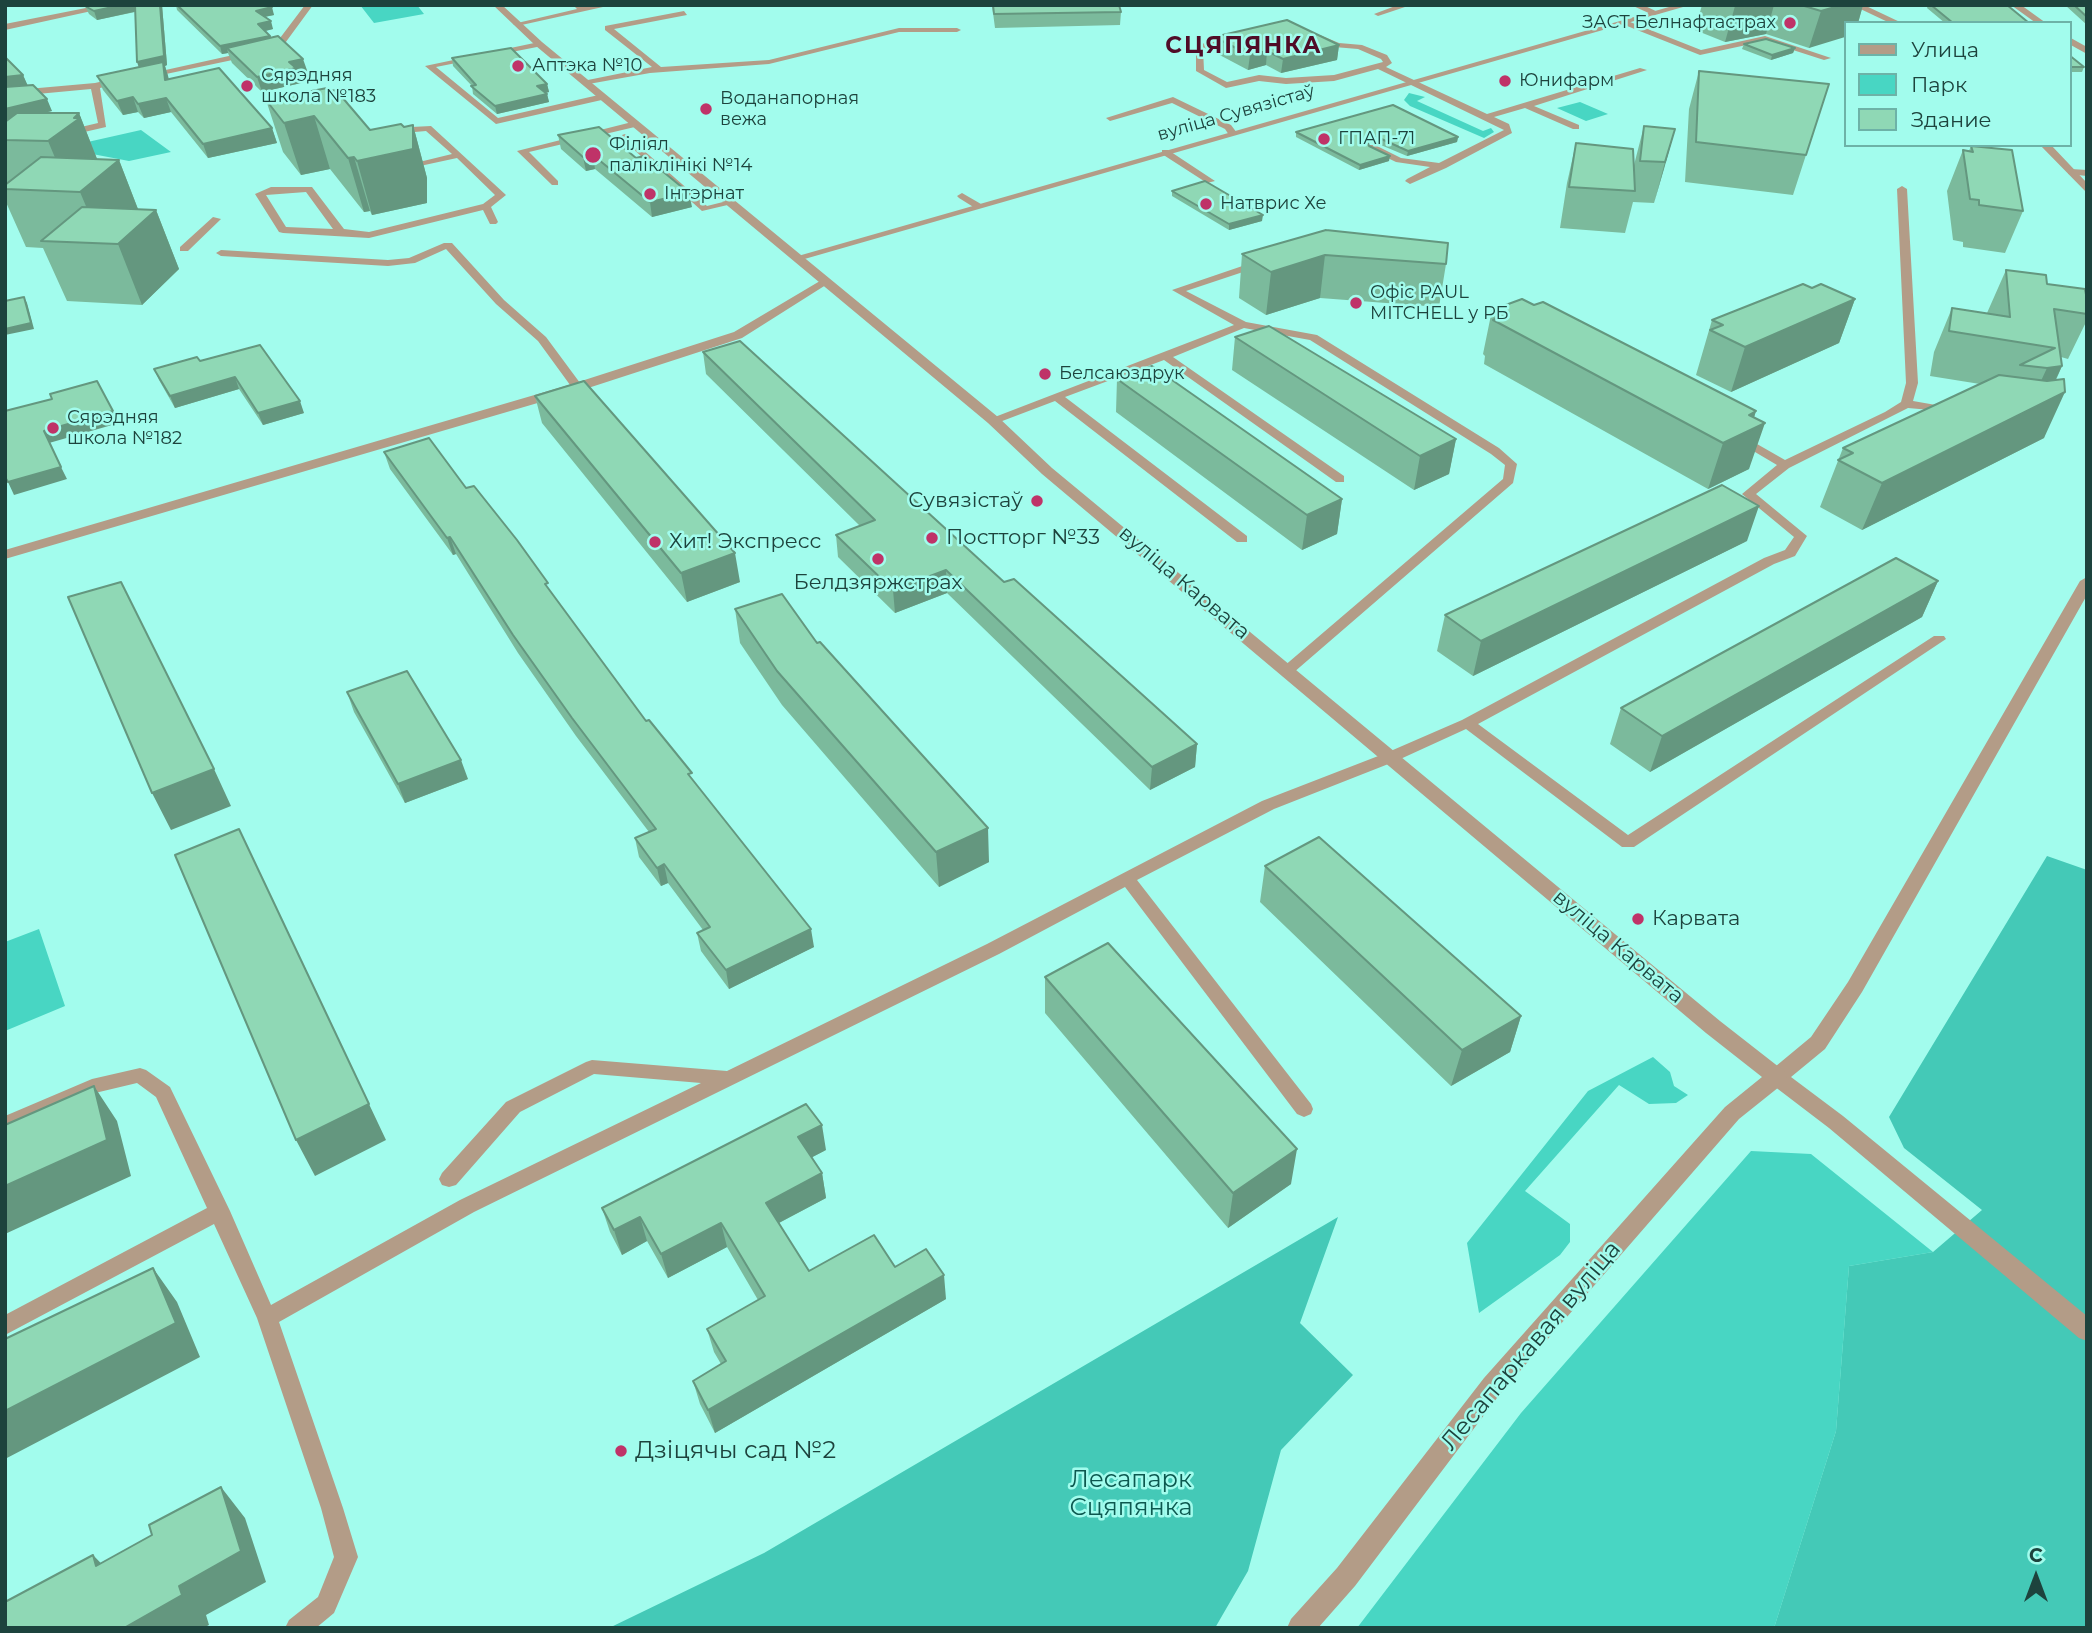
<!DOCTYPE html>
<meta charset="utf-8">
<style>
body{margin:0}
#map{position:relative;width:2092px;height:1633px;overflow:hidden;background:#a2fced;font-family:Montserrat,sans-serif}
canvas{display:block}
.frame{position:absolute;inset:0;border:7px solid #1d433d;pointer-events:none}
.legend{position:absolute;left:1844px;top:21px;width:228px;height:126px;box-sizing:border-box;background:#a2fced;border:2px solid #6db2a7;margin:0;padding:9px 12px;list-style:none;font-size:21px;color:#1d433d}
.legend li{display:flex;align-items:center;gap:14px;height:35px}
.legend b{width:35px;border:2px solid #6db2a7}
.north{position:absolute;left:2001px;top:1542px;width:70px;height:70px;-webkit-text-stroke:5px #a2fced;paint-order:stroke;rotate:0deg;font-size:19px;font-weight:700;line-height:28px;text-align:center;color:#1d433d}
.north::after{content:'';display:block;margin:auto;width:24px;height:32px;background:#1d433d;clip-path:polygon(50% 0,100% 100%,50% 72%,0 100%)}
</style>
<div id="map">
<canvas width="2092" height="1633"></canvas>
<div class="frame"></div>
<ul class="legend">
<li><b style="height:9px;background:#b39c87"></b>Улица</li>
<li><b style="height:19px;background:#48d6c3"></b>Парк</li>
<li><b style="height:19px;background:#8fd8b5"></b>Здание</li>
</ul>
<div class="north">С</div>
</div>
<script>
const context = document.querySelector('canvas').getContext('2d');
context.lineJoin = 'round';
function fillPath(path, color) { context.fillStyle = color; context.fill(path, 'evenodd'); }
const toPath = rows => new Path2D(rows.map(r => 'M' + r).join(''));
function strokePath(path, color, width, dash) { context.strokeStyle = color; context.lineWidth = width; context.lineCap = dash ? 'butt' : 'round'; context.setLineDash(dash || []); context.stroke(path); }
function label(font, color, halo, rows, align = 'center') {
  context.font = font + ' Montserrat,sans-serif'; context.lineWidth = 5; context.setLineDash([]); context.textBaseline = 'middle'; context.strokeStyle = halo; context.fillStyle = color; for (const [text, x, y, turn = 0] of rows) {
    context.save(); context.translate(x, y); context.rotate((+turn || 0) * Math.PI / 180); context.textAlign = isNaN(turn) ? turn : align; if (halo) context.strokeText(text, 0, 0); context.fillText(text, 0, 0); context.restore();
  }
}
fillPath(toPath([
 [360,5,417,5,424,14,374,23],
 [1409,93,1425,97,1417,101,1483,131,1491,128,1494,132,1484,138,1410,106,1404,100],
 [1580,102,1608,114,1586,121,1557,108],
 [141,130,171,152,129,161,61,148],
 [39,929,65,1006,5,1031,5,942],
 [1653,1057,1670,1072,1674,1086,1688,1095,1676,1103,1649,1104,1619,1085,1525,1191,1570,1224,1570,1242,1560,1255,1479,1313,1467,1243,1588,1091],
 [1751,1151,1811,1154,1933,1252,1849,1266,1836,1431,1774,1628,1357,1628,1521,1413]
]), '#48d6c3');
fillPath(toPath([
 [2047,856,2087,870,2087,1628,1774,1628,1836,1431,1849,1266,1933,1252,1982,1210,1904,1148,1889,1117],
 [1338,1217,1300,1323,1353,1375,1281,1450,1248,1571,1215,1628,609,1628,764,1553]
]), '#44c9b7');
fillPath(toPath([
 [305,5,313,5,280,50,147,78,143,75,274,46,305,5],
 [573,5,585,7,612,5,517,26,513,24,577,9,573,5],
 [1398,5,1411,5,1378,16,1374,14,1398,5],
 [1631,5,1643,5,1660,13,1653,15,1631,5],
 [684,11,687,15,614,29,661,67,769,60,899,28,957,28,961,30,957,32,899,32,769,64,650,73,583,85,583,81,652,67,605,30,605,26,684,11],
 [1625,20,1701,50,1765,36,1831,58,1824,60,1765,41,1700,55,1622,24,1625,20],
 [1320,35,1339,43,1362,45,1387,55,1392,63,1386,67,1487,114,1640,68,1647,70,1534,106,1579,125,1579,129,1573,129,1525,108,1494,117,1509,124,1512,133,1446,168,1410,184,1405,181,1407,179,1430,167,1396,162,1369,149,1369,145,1375,145,1401,158,1439,163,1504,130,1378,69,1334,81,1286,84,1259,81,1226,88,1196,71,1196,45,1235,37,1238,41,1203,49,1204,70,1227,82,1259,75,1286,78,1334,75,1383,62,1381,59,1358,49,1334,47,1317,39,1320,35],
 [539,42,542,46,436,67,498,118,603,94,607,97,606,99,496,124,425,66,539,42],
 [121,77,125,80,124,82,100,88,106,127,67,136,64,135,64,131,98,123,91,89,5,97,5,91,95,83,121,77],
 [1173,97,1231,125,1237,133,1229,135,1225,129,1172,103,1110,121,1106,118,1173,97],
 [636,121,640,124,639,126,529,152,558,181,558,185,552,185,517,151,636,121],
 [431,126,506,195,491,207,498,222,496,224,490,224,483,210,369,238,283,233,279,232,255,194,271,187,312,187,344,229,369,232,483,204,495,195,457,158,406,169,400,162,402,160,408,160,411,164,452,154,426,131,392,134,388,131,392,128,431,126],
 [306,192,333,229,286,227,266,195,306,192],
 [625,134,707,206,731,200,736,203,702,211,622,139,622,135,625,134],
 [1162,150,1168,150,1215,181,1207,183,1162,154,1162,150],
 [2071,169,2087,170,2087,176,2068,174,2068,170,2071,169],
 [1902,186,1907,189,1918,383,1913,401,1953,408,1953,412,1908,408,1789,468,1756,494,1807,536,1795,556,1774,564,1478,724,1628,835,1934,636,1944,636,1946,639,1634,847,1622,847,1466,729,1396,761,1274,809,1137,880,1311,1104,1313,1109,1311,1114,1304,1117,1297,1114,1125,887,999,954,474,1212,279,1322,343,1508,358,1557,334,1613,316,1628,285,1628,289,1620,318,1597,334,1557,321,1508,257,1318,214,1224,5,1335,5,1315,207,1208,156,1097,137,1083,95,1093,5,1132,5,1116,92,1079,140,1068,146,1070,170,1087,230,1211,271,1305,460,1200,701,1083,594,1074,520,1112,456,1185,449,1187,442,1185,439,1179,442,1173,506,1102,586,1062,592,1060,727,1071,987,944,1262,801,1386,753,1462,720,1764,558,1785,550,1794,537,1742,494,1777,465,1733,439,1735,436,1743,436,1785,460,1885,412,1901,402,1906,383,1897,189,1902,186],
 [962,193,981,204,981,208,975,208,959,198,957,196,962,193],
 [213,217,221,219,188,251,180,251,180,247,213,217],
 [444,243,452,243,504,300,546,337,583,387,581,389,573,389,538,341,496,304,446,249,415,263,388,266,221,256,216,253,221,250,388,260,409,258,444,243],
 [1260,260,1264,261,1264,265,1186,291,1246,322,1317,335,1499,448,1517,464,1513,483,1293,673,1288,675,1283,673,1281,670,1283,667,1503,479,1505,465,1491,454,1310,340,1244,328,1173,357,1344,476,1344,482,1336,482,1164,360,1065,397,1247,536,1247,542,1237,542,1055,401,997,423,993,424,987,420,1234,325,1172,290,1260,260]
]), '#b39c87');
fillPath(toPath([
 [1676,5,1690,5,801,260,791,258,1676,5],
 [1852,5,1864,5,1902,23,1890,23,1852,5],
 [2011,5,2021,5,2046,23,2036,23,2011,5],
 [2069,37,2087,47,2087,54,2069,44,2069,37],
 [2040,145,2051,145,2087,183,2087,193,2040,145],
 [825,278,831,281,829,283,742,338,582,390,5,559,5,550,572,384,734,332,825,278],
 [2087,577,2087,595,1862,992,1825,1049,1791,1077,1843,1116,2087,1316,2087,1341,2079,1338,1829,1128,1770,1083,1767,1077,1770,1071,1811,1037,1848,982,2080,581,2087,577]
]), '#b39c87');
fillPath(toPath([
 [101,5,119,5,5,30,5,24,101,5],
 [493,5,502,5,542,42,998,417,1052,468,1720,1021,1784,1071,1787,1077,1784,1083,1739,1119,1500,1394,1355,1586,1318,1628,1287,1628,1291,1619,1337,1568,1484,1378,1725,1107,1762,1077,1706,1033,1042,474,988,423,536,46,493,5]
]), '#b39c87');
fillPath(toPath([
 [162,5,167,65,165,66,169,79,272,128,277,143,208,158,171,112,144,118,138,112,123,115,103,90,97,76,139,67,135,12,97,20,89,14,85,6],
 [176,5,269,5,274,15,265,17,273,29,265,31,271,38,308,73,299,75,301,83,262,92,232,63,228,53,222,54,177,10],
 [992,5,1119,5,1121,12,1120,25,995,28],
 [1702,5,1863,5,1858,23,1809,48,1766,34,1725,42,1695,30],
 [1928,5,2007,5,2029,23,1945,23,1927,8],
 [2065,5,2087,5,2087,25],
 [1214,37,1339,45,1337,60,1281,73,1266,65,1248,70,1214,52],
 [1744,44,1795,48,1793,53,1771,60,1742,49],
 [2069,55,2084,67,2082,72,2069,72],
 [5,57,23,75,27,85,52,111,43,113,79,113,97,159,119,160,138,209,156,210,179,269,142,305,67,301,43,248,26,247,5,200],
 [452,58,547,84,549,92,546,93,547,94,549,102,497,114,473,94,472,86,453,66],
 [1699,71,1829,84,1793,195,1685,182,1689,109],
 [266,100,370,130,404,127,413,125,427,178,427,203,372,215,370,211,364,212,330,169,301,175,283,152],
 [1644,126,1675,129,1654,203,1633,202,1625,233,1560,228,1567,183,1576,143,1634,165],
 [1296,132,1458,137,1457,142,1407,156,1376,143,1369,142,1368,143,1369,146,1389,161,1359,170,1296,137],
 [558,135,692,207,652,217,595,169,586,171,561,149],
 [1971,146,2023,211,2005,253,1963,247,1963,242,1953,240,1947,191,1963,150,1969,151],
 [1172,191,1262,221,1229,230,1172,196],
 [1326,230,1446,264,1439,307,1320,298,1266,315,1239,298,1242,254],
 [2006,270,2047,284,2087,300,2087,320,2068,359,2061,357,2062,366,2056,380,2044,438,1862,530,1820,507,1843,448,1980,384,1930,376,1934,352,1952,308,1987,313],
 [1812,288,1855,299,1839,343,1731,392,1696,375,1712,320],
 [1492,310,1756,411,1754,417,1749,469,1708,489,1484,364,1485,356,1483,354],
 [1235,337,1456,439,1449,474,1414,490,1232,370],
 [703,352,1004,582,1197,744,1195,767,1150,790,947,593,895,613,838,557,836,535,860,526,706,374],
 [200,361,304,413,263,425,239,389,175,408,159,380,154,369],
 [1117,379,1342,499,1337,534,1302,550,1116,412],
 [535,396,740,582,687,602,542,423],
 [384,452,466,488,550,591,646,721,694,781,814,947,729,989,701,951,697,933,703,930,668,883,661,886,639,857,635,838,649,832,576,736,518,653,456,554,453,555,390,469],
 [1747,541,1473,676,1437,651,1445,615],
 [1938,581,1922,617,1650,772,1610,744,1621,708],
 [735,609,817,643,989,862,939,887,782,705,740,643],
 [347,692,468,779,405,803,354,712],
 [1265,866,1521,1016,1510,1052,1451,1086,1260,902],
 [1045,977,1291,1184,1228,1228,1045,1013],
 [826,1150,812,1157,822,1173,826,1198,779,1223,809,1271,895,1267,946,1299,715,1433,700,1404,693,1381,721,1364,714,1352,707,1329,758,1300,727,1247,668,1278,647,1241,622,1255,610,1232,602,1208]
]), '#7bba9c');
fillPath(toPath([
 [122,5,136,5,138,11,97,20,94,11],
 [160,5,162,5,167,65,165,66,168,76,170,94,140,71,137,62],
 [1774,5,1766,34,1725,42,1735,6],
 [1842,5,1863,5,1858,23,1845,23,1845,37,1809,48,1821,11],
 [272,7,274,15,258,18,256,11],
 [271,21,273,29,261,32,258,24],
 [270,36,273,44,227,48,228,53,222,54,220,46],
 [1339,45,1337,60,1281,73,1283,59],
 [1795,48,1793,53,1771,60,1772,55],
 [1267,51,1266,65,1248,70,1250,55],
 [303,59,308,73,299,75,301,83,262,92,257,77,289,62],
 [23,75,28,86,5,89,5,77],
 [547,84,549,92,539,94,537,86],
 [547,94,549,102,497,114,495,106],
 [133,97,138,112,123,115,117,101],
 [166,98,171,112,144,118,138,104],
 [47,99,52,111,5,122,5,109],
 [79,113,101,169,119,160,141,217,102,244,80,192,69,191,48,141],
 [314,116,330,169,301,175,284,123],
 [413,125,427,178,427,203,372,215,357,161],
 [272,128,277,143,208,158,203,144],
 [1675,129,1664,169,1654,203,1665,162],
 [1458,137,1457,142,1407,156,1408,151],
 [593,155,595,169,586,171,583,157],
 [1390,156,1389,161,1359,170,1360,165],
 [354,157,370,211,364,212,348,158],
 [689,193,692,207,652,217,650,202],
 [156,210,179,269,142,305,118,244],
 [1263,215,1262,221,1229,230,1229,224],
 [1325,255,1320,298,1266,315,1271,272],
 [24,297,27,303,34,329,5,335,5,329],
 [1855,299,1839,343,1731,392,1745,347],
 [2062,366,2045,402,2065,392,2044,438,1862,530,1882,483,2027,411,2047,368],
 [235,377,239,389,175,408,170,396],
 [300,401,304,413,263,425,258,413],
 [113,411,119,423,49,443,44,431],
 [1756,411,1750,430,1765,423,1749,469,1708,489,1723,443,1749,415],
 [1456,439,1449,474,1414,490,1420,456],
 [61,467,67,479,14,495,8,482],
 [1342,499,1337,534,1302,550,1307,515],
 [1759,506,1747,541,1473,676,1481,641],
 [450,537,456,554,453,555,447,538],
 [735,553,740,582,687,602,681,573],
 [946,570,947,593,895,613,893,590],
 [1938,581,1922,617,1650,772,1662,736],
 [1197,744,1195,767,1150,790,1152,767],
 [461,760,468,779,405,803,398,784],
 [214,769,231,806,171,830,152,793],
 [988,828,989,862,939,887,936,852],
 [664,864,668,883,661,886,657,868],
 [256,865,386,1140,315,1176,296,1140],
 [811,929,814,947,729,989,726,970],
 [1521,1016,1510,1052,1451,1086,1462,1050],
 [94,1086,117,1121,131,1176,5,1234,5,1186],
 [822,1125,826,1150,803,1162,798,1137],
 [1297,1149,1291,1184,1228,1228,1233,1193],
 [822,1173,826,1198,771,1227,766,1203],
 [640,1217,647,1241,622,1255,614,1230],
 [721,1223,727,1247,668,1278,661,1254],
 [153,1268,177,1302,200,1357,5,1459,5,1411],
 [944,1275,946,1299,715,1433,708,1410],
 [221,1487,245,1518,266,1582,206,1615,209,1625,203,1628,124,1628,179,1586],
 [93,1555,122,1585,96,1566]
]), '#64977f');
const building = toPath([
 [86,5,122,5,94,11,85,6,86,5],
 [135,5,160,5,164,56,137,62,135,5],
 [177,5,269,5,272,7,256,11,271,21,258,24,270,36,220,46,177,5],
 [993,5,1119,5,1121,12,994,14,993,5],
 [1801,5,1842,5,1821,11,1801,5],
 [1931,5,2007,5,2029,23,1953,23,1931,5],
 [2074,5,2087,5,2087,17,2074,5],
 [1287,20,1339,45,1283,59,1267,51,1250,55,1214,37,1287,20],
 [278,36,303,59,289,62,296,68,257,77,227,48,278,36],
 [1766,39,1795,48,1772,55,1744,44,1766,39],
 [511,48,547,84,537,86,547,94,495,106,471,86,476,85,452,58,511,48],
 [2069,55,2084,67,2069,67,2069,55],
 [5,57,23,75,5,77,5,57],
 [163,62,165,80,219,68,272,128,203,144,166,98,138,104,133,97,117,101,97,76,163,62],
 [1699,71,1829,84,1806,155,1696,142,1699,71],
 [33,85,47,99,5,109,5,87,33,85],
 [327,88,330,91,336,90,370,130,401,124,404,127,413,125,413,149,357,161,354,157,348,158,314,116,284,123,266,100,327,88],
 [1393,105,1458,137,1408,151,1377,137,1370,137,1367,140,1369,146,1390,156,1360,165,1296,132,1393,105],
 [17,113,79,113,74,118,80,118,48,141,5,140,5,122,17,113],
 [1644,126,1675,129,1665,162,1640,161,1644,126],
 [599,127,636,158,644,156,689,193,650,202,593,155,583,157,558,135,599,127],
 [1576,143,1633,149,1635,191,1569,187,1576,143],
 [1971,146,2012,150,2023,211,1979,205,1979,200,1970,199,1963,150,1973,152,1971,146],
 [41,157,119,160,80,192,5,189,5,185,41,157],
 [1205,181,1263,215,1229,224,1172,191,1205,181],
 [82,207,156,210,118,244,41,241,82,207],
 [1326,230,1448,243,1446,264,1325,255,1271,272,1242,254,1326,230],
 [2006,270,2046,275,2047,284,2085,289,2087,300,2087,314,2054,309,2062,366,2047,368,2020,365,2055,348,1949,331,1952,308,2010,317,2006,270],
 [1803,284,1812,288,1821,284,1855,299,1745,347,1710,330,1723,325,1712,320,1803,284],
 [24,297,31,323,5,329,5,301,24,297],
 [1522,299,1534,305,1543,302,1756,411,1749,415,1765,423,1723,443,1493,320,1503,316,1492,310,1522,299],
 [1269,326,1456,439,1420,456,1235,337,1269,326],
 [740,341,1004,582,1014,579,1197,744,1152,767,946,570,893,590,836,535,875,520,703,352,740,341],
 [260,345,300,401,258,413,235,377,170,396,154,369,197,357,200,361,260,345],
 [1152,366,1342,499,1307,515,1117,379,1152,366],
 [1999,375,2047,381,2064,379,2065,392,1882,483,1838,460,1853,453,1843,448,1999,375],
 [97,381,113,411,44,431,61,467,8,482,5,477,5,411,52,399,50,394,97,381],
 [584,381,735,553,681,573,535,396,584,381],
 [429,438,466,488,474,486,517,540,548,583,545,584,646,721,649,720,692,773,688,774,811,929,726,970,697,933,710,927,664,864,657,868,635,838,656,829,572,718,513,635,450,537,447,538,384,452,429,438],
 [1722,485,1759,506,1481,641,1445,615,1722,485],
 [1896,558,1938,581,1662,736,1621,708,1896,558],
 [121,582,214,769,152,793,68,597,121,582],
 [782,594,817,643,820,642,988,828,936,852,777,671,735,609,782,594],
 [407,671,461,760,398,784,347,692,407,671],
 [239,829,369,1104,296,1140,175,855,239,829],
 [1319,837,1521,1016,1462,1050,1265,866,1319,837],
 [1108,943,1297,1149,1233,1193,1045,977,1108,943],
 [94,1086,107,1140,5,1186,5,1125,94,1086],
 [806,1104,822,1125,798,1137,822,1173,766,1203,809,1271,874,1235,895,1267,926,1249,944,1275,708,1410,693,1381,726,1361,707,1329,765,1296,721,1223,661,1254,640,1217,614,1230,602,1208,806,1104],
 [153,1268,176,1323,5,1411,5,1339,153,1268],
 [221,1487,241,1551,179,1586,182,1595,124,1628,5,1628,5,1602,93,1555,96,1566,152,1535,149,1525,221,1487]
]);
fillPath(building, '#8fd8b5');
strokePath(building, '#64977f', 2);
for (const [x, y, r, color] of [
 [1790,23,7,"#bf3368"],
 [518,66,7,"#bf3368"],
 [1505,81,7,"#bf3368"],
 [247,86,7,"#bf3368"],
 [706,109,7,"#bf3368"],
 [1324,139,7,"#bf3368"],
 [593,155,9,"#bf3368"],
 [650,194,7,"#bf3368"],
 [1206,204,7,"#bf3368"],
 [1356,303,7,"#bf3368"],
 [1045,374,7,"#bf3368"],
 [53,428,7,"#bf3368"],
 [1037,501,7,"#bf3368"],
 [932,538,7,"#bf3368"],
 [655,542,7,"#bf3368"],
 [878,559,7,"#bf3368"],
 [1638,919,7,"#bf3368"],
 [621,1451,7,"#bf3368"]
]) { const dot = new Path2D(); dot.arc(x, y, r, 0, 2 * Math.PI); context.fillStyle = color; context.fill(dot); strokePath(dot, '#a2fced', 2.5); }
label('18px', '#1d433d', '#a2fced', [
 ["ЗАСТ Белнафтастрах",1776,23,"right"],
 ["Аптэка №10",532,66],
 ["Сярэдняя",261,76],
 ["школа №183",261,97],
 ["Юнифарм",1519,81],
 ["Воданапорная",720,99],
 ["вежа",720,120],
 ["ГПАП-71",1338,139],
 ["Філіял",609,145],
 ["паліклінікі №14",609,166],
 ["Інтэрнат",664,194],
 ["Натврис Хе",1220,204],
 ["Офіс PAUL",1370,293],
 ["MITCHELL у РБ",1370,314],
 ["Белсаюздрук",1059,374],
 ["Сярэдняя",67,418],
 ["школа №182",67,439]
], 'left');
label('18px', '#1d433d', '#a2fced', [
 ["вуліца Сувязістаў",1236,113,-16]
]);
label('21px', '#1d433d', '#a2fced', [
 ["Сувязістаў",1023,501,"right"],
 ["Постторг №33",946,538],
 ["Хит! Экспресс",669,542],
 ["Белдзяржстрах",878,583,"center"],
 ["Карвата",1652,919]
], 'left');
label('21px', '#1d433d', '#a2fced', [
 ["вуліца Карвата",1184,583,40],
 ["вуліца Карвата",1618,947,40]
]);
context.letterSpacing = '2px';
label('bold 23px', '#500c27', '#a2fced', [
 ["СЦЯПЯНКА",1244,46]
]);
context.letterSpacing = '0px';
label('24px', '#1d433d', '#a2fced', [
 ["Лесапаркавая вуліца",1531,1346,-50]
]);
label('24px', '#1d433d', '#a2fced', [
 ["Дзіцячы сад №2",635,1451]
], 'left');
label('24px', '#0c584f', '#a2fced', [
 ["Лесапарк",1131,1480],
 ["Сцяпянка",1131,1508]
]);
</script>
